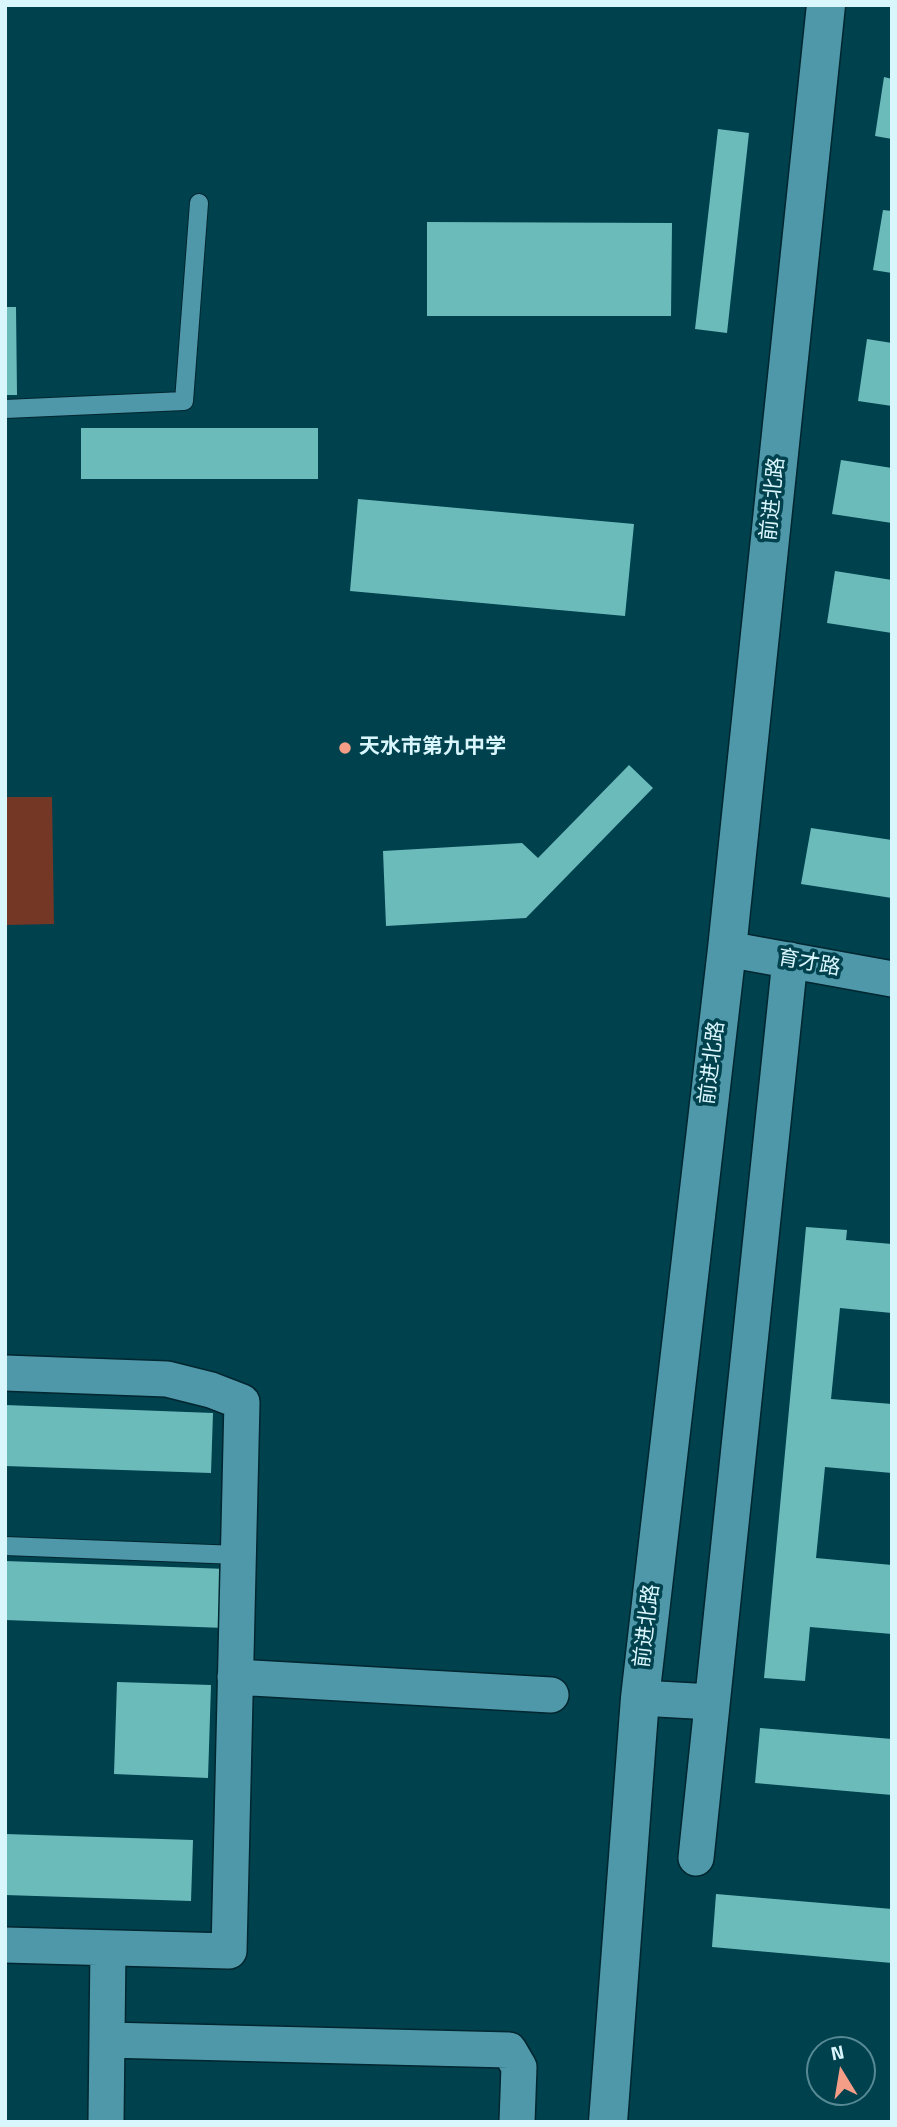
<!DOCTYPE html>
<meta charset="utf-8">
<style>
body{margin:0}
#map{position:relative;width:897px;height:2127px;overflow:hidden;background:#00414e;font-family:"Titillium Web",sans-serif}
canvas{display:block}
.frame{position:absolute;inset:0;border:7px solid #daf6fd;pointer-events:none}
.north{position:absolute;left:806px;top:2036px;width:70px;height:70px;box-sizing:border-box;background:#00414e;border:2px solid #578994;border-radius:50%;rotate:349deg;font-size:19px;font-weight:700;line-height:28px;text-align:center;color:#daf6fd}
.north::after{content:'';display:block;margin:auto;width:24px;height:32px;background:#f49e87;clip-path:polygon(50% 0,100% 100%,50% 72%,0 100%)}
</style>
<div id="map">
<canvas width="897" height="2127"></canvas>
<div class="frame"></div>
<div class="north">N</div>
</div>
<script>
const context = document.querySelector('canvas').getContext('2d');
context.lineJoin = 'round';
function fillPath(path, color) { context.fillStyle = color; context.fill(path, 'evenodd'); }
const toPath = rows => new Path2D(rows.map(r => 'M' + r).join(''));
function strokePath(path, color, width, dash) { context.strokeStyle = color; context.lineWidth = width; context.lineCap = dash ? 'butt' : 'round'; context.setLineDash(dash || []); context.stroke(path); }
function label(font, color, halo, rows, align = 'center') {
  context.font = font + ' "Titillium Web","Noto Sans SC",sans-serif'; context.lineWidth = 7; context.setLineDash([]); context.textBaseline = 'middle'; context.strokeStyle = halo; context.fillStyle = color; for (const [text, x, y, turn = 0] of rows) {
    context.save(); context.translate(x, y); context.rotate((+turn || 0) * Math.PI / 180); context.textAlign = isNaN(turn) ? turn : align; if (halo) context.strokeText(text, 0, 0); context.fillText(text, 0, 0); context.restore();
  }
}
fillPath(toPath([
 [5,797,52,797,54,924,5,925]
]), '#743625');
fillPath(toPath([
 [884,77,892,79,892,139,875,136],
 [718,129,749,133,727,333,695,329],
 [883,210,892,211,892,273,873,270],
 [427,222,672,223,671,316,427,316],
 [5,307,16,307,17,395,5,395],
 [867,339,892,343,892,406,858,401],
 [81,428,318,428,318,479,81,479],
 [841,460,892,468,892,523,832,514],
 [358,499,634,524,625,616,350,591],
 [835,571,892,580,892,633,827,623],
 [629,765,653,788,526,918,386,926,383,851,522,843,538,858],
 [811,828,892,840,892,898,801,884],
 [806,1227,847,1230,846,1240,892,1244,892,1313,840,1308,831,1399,892,1404,892,1473,825,1467,816,1558,892,1565,892,1634,810,1627,805,1681,764,1678],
 [5,1405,213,1413,211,1473,5,1466],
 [5,1561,227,1569,225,1628,5,1620],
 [117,1682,211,1685,208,1778,114,1774],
 [760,1728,892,1739,892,1795,755,1783],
 [5,1834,193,1840,191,1901,5,1895],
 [716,1894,892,1909,892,1963,712,1947]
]), '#6cbbbb');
const service = toPath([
 [5,409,184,401,199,203],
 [5,1546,238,1555]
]);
const minor = toPath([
 [727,949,892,979],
 [5,1373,167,1379,211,1390,242,1402,229,1951,5,1945],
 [235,1677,551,1695],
 [640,1698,712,1702],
 [696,1858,790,960],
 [107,2040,509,2050,519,2067,517,2122],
 [106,2122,108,1948]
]);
const secondary = toPath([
 [608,2122,640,1698,727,949,826,5]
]);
strokePath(service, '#00262f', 20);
strokePath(minor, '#00262f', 38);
strokePath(secondary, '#00262f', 41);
strokePath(service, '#4f98aa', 18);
strokePath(minor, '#4f98aa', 35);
strokePath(secondary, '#4f98aa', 38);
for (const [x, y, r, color] of [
 [345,748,7,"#f49e87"]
]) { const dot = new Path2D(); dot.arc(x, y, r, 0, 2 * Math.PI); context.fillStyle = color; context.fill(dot); strokePath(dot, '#00414e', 2.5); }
label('21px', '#daf6fd', '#00414e', [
 ["前进北路",774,499,-84],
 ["育才路",809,964,10],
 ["前进北路",713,1063,-83],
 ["前进北路",648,1626,-83]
]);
label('bold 21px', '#daf6fd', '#00414e', [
 ["天水市第九中学",359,748]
], 'left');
</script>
